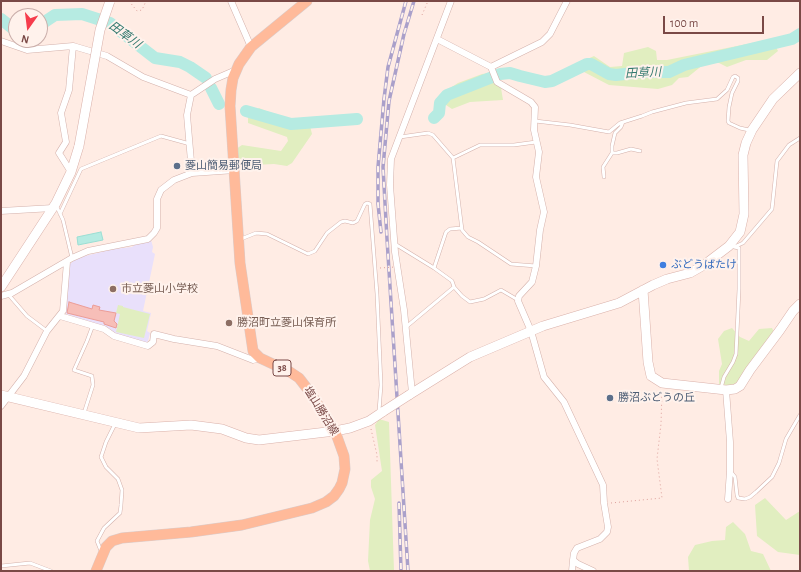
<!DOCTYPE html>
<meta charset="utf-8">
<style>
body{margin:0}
#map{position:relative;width:801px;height:572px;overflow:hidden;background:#ffece4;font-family:"Alegreya Sans",sans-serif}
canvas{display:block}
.frame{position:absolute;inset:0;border:2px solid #7a4946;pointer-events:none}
.north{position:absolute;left:8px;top:8px;width:40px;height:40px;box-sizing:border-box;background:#fff2ec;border:1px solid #caaeaa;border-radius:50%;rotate:194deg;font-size:11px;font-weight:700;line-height:16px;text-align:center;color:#7a4946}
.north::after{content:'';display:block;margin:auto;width:14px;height:18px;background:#f63c4c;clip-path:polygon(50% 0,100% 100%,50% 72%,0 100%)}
.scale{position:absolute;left:663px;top:16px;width:101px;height:18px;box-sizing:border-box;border:2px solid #7a4946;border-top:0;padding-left:5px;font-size:12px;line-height:14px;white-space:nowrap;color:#7a4946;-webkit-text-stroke:3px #fff2ec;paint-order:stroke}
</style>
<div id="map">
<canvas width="801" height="572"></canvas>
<div class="frame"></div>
<div class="north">N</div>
<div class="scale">100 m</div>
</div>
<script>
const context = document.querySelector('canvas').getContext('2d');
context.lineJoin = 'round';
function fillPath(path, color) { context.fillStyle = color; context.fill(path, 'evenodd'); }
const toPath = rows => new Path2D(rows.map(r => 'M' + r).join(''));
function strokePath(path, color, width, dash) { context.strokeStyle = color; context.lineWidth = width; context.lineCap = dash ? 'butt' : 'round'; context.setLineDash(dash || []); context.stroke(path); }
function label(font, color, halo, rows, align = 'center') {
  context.font = font + ' "Alegreya Sans","Noto Sans JP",sans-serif'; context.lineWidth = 4; context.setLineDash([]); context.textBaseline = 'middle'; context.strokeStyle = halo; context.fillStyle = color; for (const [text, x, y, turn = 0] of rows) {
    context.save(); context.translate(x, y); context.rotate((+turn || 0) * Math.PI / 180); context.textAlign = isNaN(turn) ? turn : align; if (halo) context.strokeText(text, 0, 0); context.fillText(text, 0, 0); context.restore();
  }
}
fillPath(toPath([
 [151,240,153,247,152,252,155,254,143,311,151,313,147,331,150,333,148,341,146,343,115,335,110,329,66,314,65,312,70,264,79,256,81,257,114,249,132,247,136,244]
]), '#e9e0fb');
fillPath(toPath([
 [772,39,778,51,767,60,746,60,727,67,717,62,704,64,688,77,679,78,672,85,658,89,609,85,584,72,583,61,594,56,610,67,622,66,624,53,648,47,656,51,657,60,667,60],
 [489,73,494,83,501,88,503,100,470,102,452,109,446,105,444,102,447,90,458,83,482,74],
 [259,108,300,125,310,126,312,134,292,163,287,166,274,164,254,165,241,165,238,162,236,149,242,145,281,151,288,141,287,137,248,123,248,116],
 [118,305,123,306,123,307,150,314,144,338,116,332,120,314,116,313],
 [732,328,740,337,749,341,759,329,772,328,774,332,747,367,741,379,733,385,726,385,719,384,719,371,722,364,718,339,724,331],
 [379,419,389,422,394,571,370,571,368,561,370,520,375,499,371,487,371,480,382,471,375,425],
 [765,498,786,520,800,511,800,555,778,552,757,536,755,505],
 [733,522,745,534,751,551,763,554,771,571,689,571,688,557,695,545,712,541,725,540,726,527]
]), '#e1eec0');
const water = toPath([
 [101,232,103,240,78,245,77,237,101,232]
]);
fillPath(water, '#b6ebe2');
strokePath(water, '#9bded3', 1);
strokePath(toPath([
 [1,19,16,31],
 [40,25,55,15,82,14,110,23,155,58,180,62,190,67,206,78],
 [211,88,219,104],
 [246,111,291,124,357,119],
 [434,118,439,113,440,103,447,95,500,74,510,73,520,76,545,82,552,81,587,64,591,64,609,74,616,75,642,72,669,72,684,65,792,39,800,34]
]), '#b6ebe2', 12);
const building = toPath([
 [69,302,92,309,93,305,100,307,99,310,116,313,114,321,117,324,116,328,104,324,104,322,67,313,69,302]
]);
fillPath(building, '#f7beb8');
strokePath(building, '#ec9d97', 1);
const lane = toPath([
 [535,121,570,125,609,132,620,123,642,116,652,112,686,103,717,99,727,90,733,77,735,76,738,78,738,81,732,93,729,107,728,121,729,123,740,128,749,130],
 [623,122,621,127,615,133,612,146,612,153,617,153,631,149,640,151],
 [400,137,428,133,433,135,453,158,462,230,468,237,478,242,511,264,536,266],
 [453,158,480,145,514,145,536,142],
 [604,177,603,167,612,153],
 [56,205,63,220,72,258],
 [60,214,81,169,161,136,190,144],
 [241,239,256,233,267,234,308,254,315,251,327,233,341,222,345,221,353,223,357,221,365,204,367,203,370,204,377,294,381,385,379,411],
 [395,244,434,268,452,281,454,287,462,296,470,302,484,299,501,290,518,300],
 [734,247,743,243,772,209,777,161,789,145,800,138],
 [434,268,446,232,450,229,462,228],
 [8,294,27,316,47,331],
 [406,327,454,287],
 [721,388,724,377,733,362,736,354,739,289,739,248,734,247],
 [84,413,93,385,92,376,74,370,87,341,93,325],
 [731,472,735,477,737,495,738,498,745,499,750,497,756,492,772,477,779,463,786,439,800,415],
 [101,551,97,541,104,528,120,513,121,505,122,490,118,479,106,467,101,457,106,442,115,424],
 [1,566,30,563,51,571]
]);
const street = toPath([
 [231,1,251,47],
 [437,39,491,67,497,82,531,102,535,107,534,130,539,152,536,177,544,212,540,230,536,266,532,282,519,296,518,301,531,331,544,377,564,402,603,485,604,503,608,527,607,532,600,539,577,548,574,553,573,560,578,564,593,571],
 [1,41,27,50,73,46,107,56,143,77,191,95],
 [491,67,542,42,550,34,567,1],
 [191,95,187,115,192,173],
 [191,95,215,79,236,70],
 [71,172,59,153,66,142,61,113,69,90,73,46],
 [1,211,53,208],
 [1,296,12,293,72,258,88,251,148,239,154,233,157,228,157,199,161,190,174,180,192,173,235,170],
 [60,316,104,329,114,336,148,346,153,342,154,334,174,339,217,346,253,360,260,358],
 [726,390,730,442,730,471,728,499],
 [412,393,404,310,395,252,390,185,391,159,451,1],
 [1,406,24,376,47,331,63,311,67,262],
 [572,571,573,560]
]);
const secondary = toPath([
 [1,287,56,203,71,172,79,146],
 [643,290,648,362,651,376,662,383,726,390,735,389,740,386,750,370,780,330,793,311,800,304],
 [1,395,139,428,191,425,222,429,246,438,259,440,335,431,350,428,369,421,384,411],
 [409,395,470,357,543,326,619,303,653,285,667,279,690,273,704,265,729,246,740,232,744,214,743,155,746,143,752,130,773,99,800,73]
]);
const primary = toPath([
 [96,571,106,547,112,541,122,538,191,532,242,525,312,508,326,502,334,496,339,489,342,483,345,469,344,456,335,431,321,409,306,387,299,378,290,372,260,358,253,351,240,263,230,106,231,90,233,78,239,64,251,47,307,1]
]);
strokePath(lane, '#d4b1ab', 4);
strokePath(street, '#d4b1ab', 7);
strokePath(secondary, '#dab1aa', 10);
strokePath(primary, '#dacccb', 11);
strokePath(toPath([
 [129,1,137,11,142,10,146,1],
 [422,15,428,1],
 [371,429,377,455,377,463],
 [611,503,662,498,657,459,661,424,662,391]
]), '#dca09b', 1, [1, 3]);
strokePath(lane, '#fff', 3);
strokePath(street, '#fff', 6);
strokePath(secondary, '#fff', 9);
strokePath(primary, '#ffba9a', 10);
const rail = toPath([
 [381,232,378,204,378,167,384,99,388,67,406,1],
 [399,503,401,571],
 [408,571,387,239,383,167,389,101,404,34,414,1]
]);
strokePath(rail, '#aaa0ca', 3.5);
strokePath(rail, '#fff2ec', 2, [6]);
const secondaryBridge = toPath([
 [79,146,100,30,110,1],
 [384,411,409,395]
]);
strokePath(secondaryBridge, '#dab1aa', 10, []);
strokePath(toPath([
 [380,268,395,267]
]), '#dca09b', 1, [1, 3]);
strokePath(secondaryBridge, '#fff', 9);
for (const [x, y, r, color] of [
 [177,166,4,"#5c6f8a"],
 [663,265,4,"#3f7fe0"],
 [113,289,4,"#8d6e63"],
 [229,323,4,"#8d6e63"],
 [610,398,4,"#5c6f8a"]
]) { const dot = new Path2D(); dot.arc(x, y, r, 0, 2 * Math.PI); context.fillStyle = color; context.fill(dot); strokePath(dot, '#fff2ec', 1.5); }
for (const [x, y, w] of [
 [282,368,18]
]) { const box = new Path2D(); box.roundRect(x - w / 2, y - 8, w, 16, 3); context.fillStyle = '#fff2ec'; context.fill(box); strokePath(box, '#7a4946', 1); }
label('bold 10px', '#7a4946', null, [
 ["38",282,368]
]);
label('11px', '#4e5e75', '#fff2ec', [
 ["菱山簡易郵便局",185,166],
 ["勝沼ぶどうの丘",618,398]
], 'left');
label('11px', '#366cbe', '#fff2ec', [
 ["ぶどうばたけ",671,265]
], 'left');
label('11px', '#785e54', '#fff2ec', [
 ["市立菱山小学校",121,289],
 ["勝沼町立菱山保育所",237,323]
], 'left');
label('11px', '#7a4946', '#fff2ec', [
 ["塩山勝沼線",321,411,58]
]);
label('italic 12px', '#357a70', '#fff2ec', [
 ["田草川",125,35,36],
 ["田草川",643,73,-3]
]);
</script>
